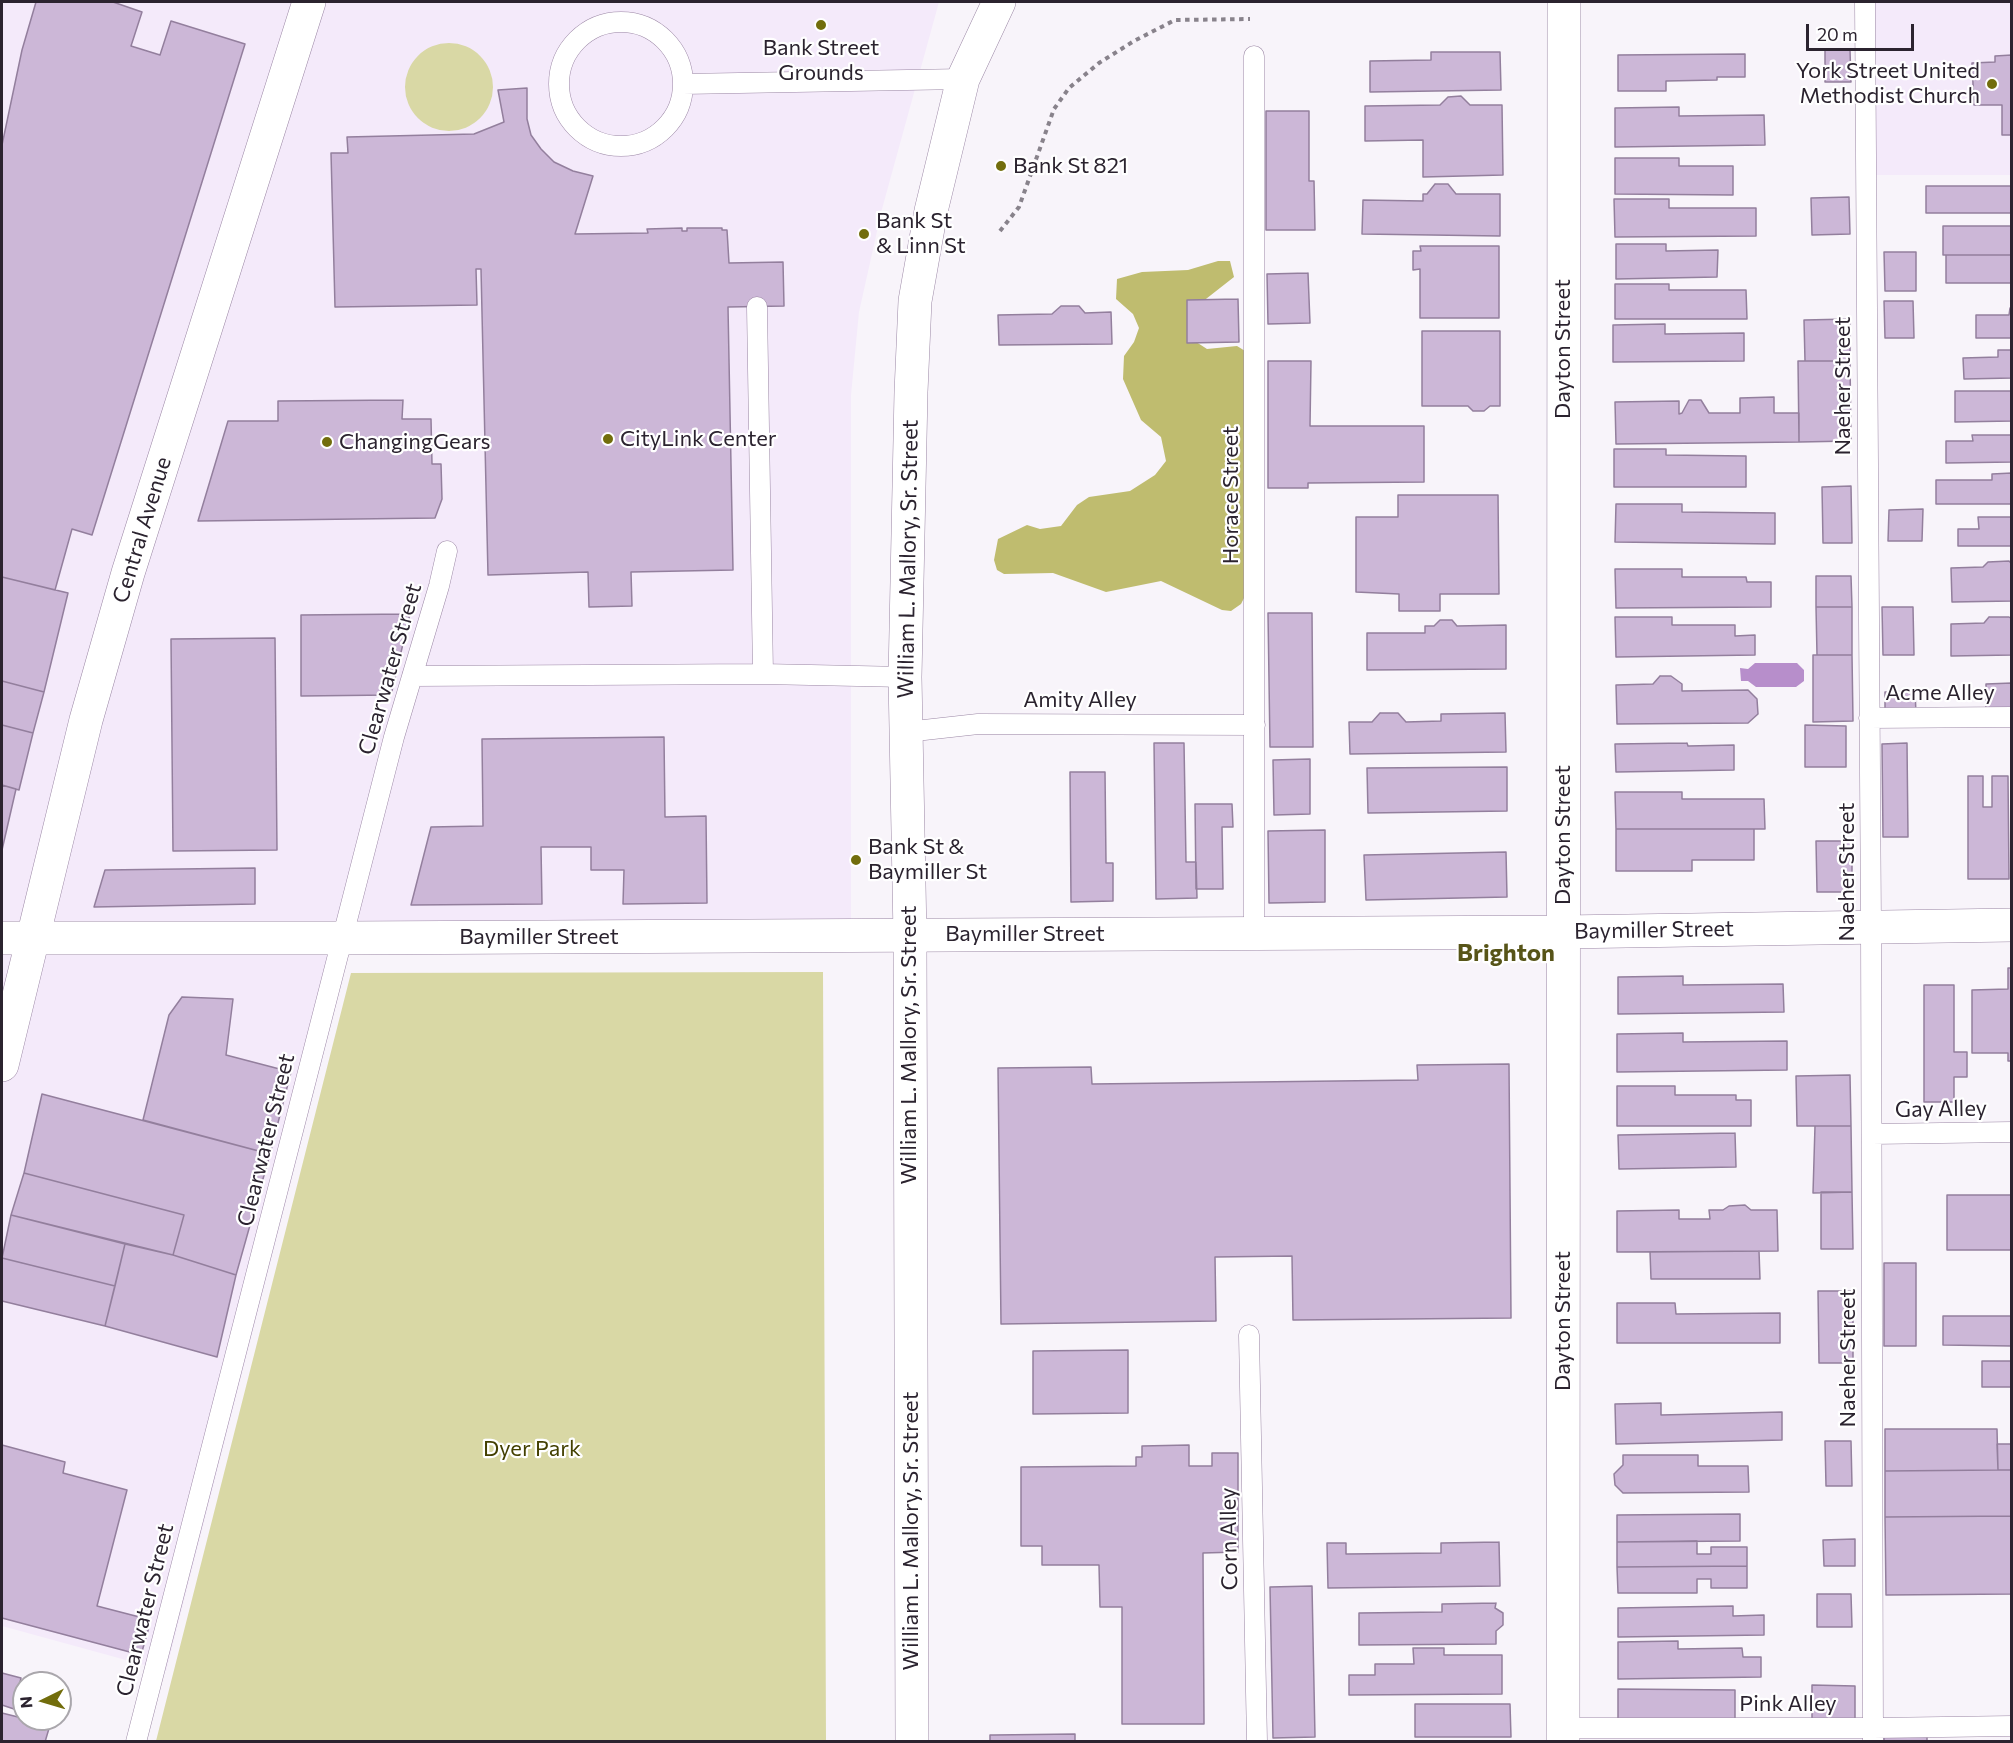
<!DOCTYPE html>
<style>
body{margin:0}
#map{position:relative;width:2013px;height:1743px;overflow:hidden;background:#f8f4fa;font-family:Commissioner,sans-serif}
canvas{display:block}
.frame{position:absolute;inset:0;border:3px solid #2b232f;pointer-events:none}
.north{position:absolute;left:12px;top:1671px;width:60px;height:60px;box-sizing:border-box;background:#fff;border:2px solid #aaa7ac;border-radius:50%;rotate:265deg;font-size:16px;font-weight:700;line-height:24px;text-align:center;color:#2b232f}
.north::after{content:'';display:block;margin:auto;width:21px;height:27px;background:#726d0c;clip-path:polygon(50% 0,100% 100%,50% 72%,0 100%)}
.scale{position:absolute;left:1806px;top:24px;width:108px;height:27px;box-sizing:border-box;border:3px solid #2b232f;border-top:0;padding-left:8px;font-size:18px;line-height:21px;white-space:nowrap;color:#2b232f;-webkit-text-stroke:4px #fff;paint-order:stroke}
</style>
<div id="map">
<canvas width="2013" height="1743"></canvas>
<div class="frame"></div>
<div class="north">N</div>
<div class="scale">20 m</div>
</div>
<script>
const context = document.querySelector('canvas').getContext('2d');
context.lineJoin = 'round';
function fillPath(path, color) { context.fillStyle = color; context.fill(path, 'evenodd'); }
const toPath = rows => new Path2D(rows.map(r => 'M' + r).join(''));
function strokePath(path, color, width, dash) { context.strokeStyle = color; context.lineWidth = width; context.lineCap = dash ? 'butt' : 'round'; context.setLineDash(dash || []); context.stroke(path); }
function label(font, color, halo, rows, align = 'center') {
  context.font = font + ' Commissioner,sans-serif'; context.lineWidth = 4.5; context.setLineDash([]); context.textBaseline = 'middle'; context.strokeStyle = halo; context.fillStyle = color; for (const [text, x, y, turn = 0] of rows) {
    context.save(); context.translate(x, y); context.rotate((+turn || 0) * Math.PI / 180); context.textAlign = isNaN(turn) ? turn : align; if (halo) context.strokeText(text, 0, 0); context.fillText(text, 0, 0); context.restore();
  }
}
fillPath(toPath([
 [2,2,939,2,882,209,859,312,851,395,851,948,350,950,166,1671,2,1626],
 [1871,2,2011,2,2011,175,1872,175]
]), '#f4eafa');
fillPath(toPath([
 '405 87a44 44 0 1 1 88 0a44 44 0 1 1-88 0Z',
 [823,972,826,1741,156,1741,351,973]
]), '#d9d8a5');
fillPath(toPath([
 [1218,261,1230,261,1234,277,1197,306,1187,336,1207,349,1237,346,1250,354,1248,590,1241,604,1231,611,1222,610,1161,581,1106,592,1053,573,1004,574,997,570,994,560,998,539,1027,525,1040,529,1061,526,1077,505,1089,497,1130,491,1155,475,1166,461,1161,437,1141,420,1123,379,1124,356,1134,342,1139,328,1133,314,1116,299,1117,279,1142,272,1188,270]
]), '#bfbc6f');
fillPath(toPath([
 [1755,663,1797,663,1804,670,1804,681,1796,687,1756,687,1748,681,1741,681,1740,668,1748,669]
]), '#b78ecb');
const building = toPath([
 [36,2,113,2,142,12,131,46,160,55,171,21,245,44,92,535,72,529,55,590,2,577,2,145,22,50,36,2],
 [1825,50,1850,50,1851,82,1825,82,1825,50],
 [1431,52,1500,52,1501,90,1370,92,1370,61,1431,60,1431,52],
 [1745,54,1745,77,1717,77,1717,80,1666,81,1666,91,1618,91,1618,55,1745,54],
 [2012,55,2012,135,2002,135,2002,105,1974,105,1972,63,1995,62,1995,56,2012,55],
 [527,88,527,119,531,135,541,149,554,162,573,171,593,176,575,234,648,233,647,229,682,228,682,231,687,231,687,228,722,228,722,230,727,230,729,263,783,262,784,306,728,307,733,570,631,572,632,606,589,607,588,572,488,575,481,269,476,269,477,305,335,307,331,153,348,153,347,137,474,134,504,122,498,90,527,88],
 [1461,96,1470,105,1502,105,1503,175,1423,177,1423,140,1365,141,1365,106,1440,105,1448,97,1461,96],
 [1679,107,1679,116,1764,115,1765,145,1615,147,1615,108,1679,107],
 [1266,111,1309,111,1309,181,1314,181,1315,230,1266,230,1266,111],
 [1615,158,1679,158,1679,166,1733,166,1733,195,1615,194,1615,158],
 [1435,184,1448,184,1456,194,1500,194,1500,236,1362,234,1363,200,1423,201,1423,194,1427,194,1435,184],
 [1926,186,2012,186,2012,213,1926,213,1926,186],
 [1849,197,1850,234,1812,235,1811,198,1849,197],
 [1614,199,1669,199,1669,208,1756,208,1756,236,1615,237,1614,199],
 [1943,226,2012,226,2012,255,1943,255,1943,226],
 [1616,244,1666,244,1666,251,1718,250,1717,277,1616,279,1616,244],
 [1420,246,1499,246,1499,318,1420,318,1420,269,1413,270,1413,251,1421,251,1420,246],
 [1884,252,1916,252,1916,291,1885,291,1884,252],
 [1946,255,2012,255,2012,283,1946,283,1946,255],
 [1308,273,1310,323,1268,324,1267,274,1308,273],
 [1615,284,1669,284,1669,290,1746,290,1747,319,1615,319,1615,284],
 [1238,299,1239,342,1187,343,1187,300,1238,299],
 [1884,301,1913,301,1914,338,1885,338,1884,301],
 [1061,306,1079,306,1085,313,1111,312,1112,344,999,345,998,315,1052,314,1061,306],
 [2010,308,2012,308,2012,338,1976,338,1976,315,2009,315,2010,308],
 [1850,319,1850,361,1805,361,1804,320,1850,319],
 [1665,324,1665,334,1744,333,1744,361,1613,362,1613,325,1665,324],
 [1422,331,1500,331,1500,406,1490,406,1484,411,1473,411,1468,406,1422,406,1422,331],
 [1998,350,2012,350,2012,378,1964,379,1963,358,1998,357,1998,350],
 [1268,361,1311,361,1310,426,1424,426,1424,482,1308,483,1308,488,1268,488,1268,361],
 [1798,361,1850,361,1851,441,1799,442,1798,361],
 [1955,391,2012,391,2012,421,1955,422,1955,391],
 [1774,397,1774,413,1799,413,1799,442,1616,444,1615,402,1679,401,1679,414,1682,413,1689,400,1701,400,1709,413,1740,413,1740,398,1774,397],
 [403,400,402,419,431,419,432,464,441,464,442,499,435,518,198,521,228,421,278,421,278,401,403,400],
 [1972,435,2012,435,2012,462,1946,463,1946,441,1973,441,1972,435],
 [1614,449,1666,449,1666,455,1746,456,1746,487,1614,487,1614,449],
 [2012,473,2012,504,1936,504,1936,480,1992,480,1992,474,2012,473],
 [1851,486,1852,543,1823,543,1822,487,1851,486],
 [1398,495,1498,495,1499,594,1440,594,1440,611,1399,611,1399,594,1356,592,1356,517,1398,517,1398,495],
 [1616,504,1682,504,1682,512,1775,513,1775,544,1615,542,1616,504],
 [1923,509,1922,541,1888,541,1889,510,1923,509],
 [1978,517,2012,517,2012,546,1958,546,1958,529,1979,529,1978,517],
 [2009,561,2012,564,2012,601,1952,602,1951,568,1983,567,1988,562,2009,561],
 [1615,569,1682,569,1682,577,1746,577,1747,582,1771,582,1771,607,1616,608,1615,569],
 [1816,576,1851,576,1852,607,1816,607,1816,576],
 [2,577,68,593,44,692,2,681,2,577],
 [1816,607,1852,607,1852,655,1817,655,1816,607],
 [1882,607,1913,607,1914,655,1883,655,1882,607],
 [1268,613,1312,613,1313,747,1270,747,1268,613],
 [410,614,391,695,301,696,301,615,410,614],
 [1615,617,1672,617,1672,625,1735,625,1735,636,1755,635,1755,655,1616,657,1615,617],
 [1989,617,2009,617,2012,619,2012,655,1951,656,1951,624,1984,623,1989,617],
 [1440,620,1452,620,1457,626,1506,625,1506,669,1367,670,1367,633,1425,633,1425,626,1434,626,1440,620],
 [275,638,277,850,173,851,171,639,275,638],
 [1813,655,1852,655,1853,721,1813,722,1813,655],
 [1660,676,1671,676,1682,684,1682,691,1748,690,1757,699,1758,714,1748,723,1617,724,1616,685,1653,684,1660,676],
 [2,681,44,692,33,733,2,725,2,681],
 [2012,683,2012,709,1986,710,1986,684,2012,683],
 [1915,691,1916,713,1885,714,1885,692,1915,691],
 [1380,713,1398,713,1406,722,1441,721,1441,714,1505,713,1506,752,1350,754,1349,722,1372,722,1380,713],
 [2,725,33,733,19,790,2,785,2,725],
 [1805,725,1846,726,1846,767,1805,767,1805,725],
 [664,737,665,817,706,816,707,903,623,904,624,870,591,870,591,847,541,847,542,904,411,905,431,827,483,826,482,739,664,737],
 [1154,743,1184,743,1186,862,1196,862,1197,898,1156,899,1154,743],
 [1687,743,1688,746,1734,745,1734,770,1616,772,1615,744,1687,743],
 [1907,743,1908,837,1883,837,1882,744,1907,743],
 [1310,759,1310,814,1274,815,1273,760,1310,759],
 [1507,767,1507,811,1368,813,1367,768,1507,767],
 [1070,772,1105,772,1106,863,1113,863,1113,901,1071,902,1070,772],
 [1968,776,1983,776,1983,807,1992,807,1992,776,2008,776,2009,879,1968,879,1968,776],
 [2,785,16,789,2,850,2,785],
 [1615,792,1682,792,1682,799,1764,799,1765,829,1616,829,1615,792],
 [1195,804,1232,804,1233,827,1222,827,1223,889,1196,889,1195,804],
 [1616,829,1754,829,1754,860,1692,860,1692,871,1616,871,1616,829],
 [1325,830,1325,902,1269,903,1268,831,1325,830],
 [1816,841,1852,841,1852,892,1817,892,1816,841],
 [1506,852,1507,897,1366,900,1364,855,1506,852],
 [255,868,255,904,94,907,105,870,255,868],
 [2008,968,2012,968,2012,1061,2008,1061,2008,1053,1972,1053,1972,990,2008,989,2008,968],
 [1683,976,1683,985,1783,984,1784,1012,1618,1014,1618,977,1683,976],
 [1924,985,1954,985,1954,1052,1967,1052,1967,1077,1954,1077,1954,1102,1924,1102,1924,985],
 [182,997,233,999,226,1055,291,1072,270,1154,143,1120,169,1015,182,997],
 [1683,1033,1683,1042,1787,1041,1787,1070,1617,1072,1617,1034,1683,1033],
 [1509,1064,1511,1318,1293,1320,1292,1256,1215,1257,1216,1321,1001,1324,998,1068,1091,1067,1092,1084,1418,1080,1417,1065,1509,1064],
 [1850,1075,1851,1126,1797,1126,1796,1076,1850,1075],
 [1617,1086,1675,1086,1675,1095,1736,1095,1736,1100,1751,1100,1751,1126,1617,1126,1617,1086],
 [42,1094,270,1154,236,1275,173,1255,184,1215,24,1173,42,1094],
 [1815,1126,1851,1126,1852,1192,1813,1193,1815,1126],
 [1735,1133,1736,1167,1619,1169,1618,1135,1735,1133],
 [24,1173,184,1215,173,1255,11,1215,24,1173],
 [1821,1192,1852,1192,1853,1249,1821,1249,1821,1192],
 [1947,1195,2012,1195,2012,1250,1947,1250,1947,1195],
 [1745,1205,1751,1210,1777,1210,1778,1251,1617,1252,1617,1211,1679,1210,1679,1219,1710,1219,1709,1210,1723,1210,1729,1206,1745,1205],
 [11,1215,125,1244,115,1286,2,1258,11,1215],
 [125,1244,173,1255,236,1275,217,1357,105,1326,125,1244],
 [1759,1251,1760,1279,1651,1279,1650,1252,1759,1251],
 [2,1258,115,1286,105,1326,2,1301,2,1258],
 [1884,1263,1916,1263,1916,1346,1884,1346,1884,1263],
 [1818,1291,1853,1291,1853,1363,1819,1363,1818,1291],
 [1617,1303,1675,1303,1676,1314,1780,1313,1780,1343,1617,1343,1617,1303],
 [1943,1316,2012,1316,2012,1346,1943,1345,1943,1316],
 [1128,1350,1128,1413,1033,1414,1033,1351,1128,1350],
 [1982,1361,2012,1361,2012,1387,1982,1387,1982,1361],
 [1661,1403,1661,1415,1782,1412,1782,1440,1616,1444,1615,1404,1661,1403],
 [1885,1429,1997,1429,1998,1470,1885,1471,1885,1429],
 [1825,1441,1851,1441,1852,1486,1826,1486,1825,1441],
 [1997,1444,2012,1444,2012,1470,1998,1470,1997,1444],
 [2,1445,65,1462,63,1473,127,1490,97,1606,151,1620,141,1655,2,1618,2,1445],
 [1189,1445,1189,1466,1212,1466,1212,1453,1238,1453,1238,1552,1203,1553,1204,1724,1122,1724,1122,1607,1100,1607,1099,1565,1042,1565,1042,1546,1021,1546,1021,1467,1136,1466,1136,1457,1142,1457,1142,1446,1189,1445],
 [1623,1455,1698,1455,1698,1466,1748,1466,1749,1492,1623,1493,1615,1485,1614,1474,1623,1465,1623,1455],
 [1998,1470,2012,1470,2012,1516,1885,1517,1885,1471,1998,1470],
 [1740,1514,1740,1541,1617,1542,1617,1515,1740,1514],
 [2012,1516,2012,1594,1886,1595,1885,1517,2012,1516],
 [1855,1539,1855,1566,1824,1566,1823,1540,1855,1539],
 [1697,1541,1697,1554,1711,1554,1711,1547,1747,1547,1747,1566,1617,1567,1617,1542,1697,1541],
 [1499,1542,1500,1586,1328,1588,1327,1543,1346,1543,1346,1554,1441,1553,1441,1543,1499,1542],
 [1747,1566,1747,1588,1711,1588,1711,1579,1697,1579,1697,1593,1618,1593,1617,1567,1747,1566],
 [1312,1586,1315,1737,1273,1738,1270,1587,1312,1586],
 [1817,1594,1851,1594,1852,1627,1817,1627,1817,1594],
 [1496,1603,1495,1608,1503,1613,1503,1625,1496,1631,1496,1644,1359,1645,1359,1613,1442,1612,1442,1604,1496,1603],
 [1733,1606,1733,1616,1764,1615,1764,1635,1618,1637,1618,1608,1733,1606],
 [1678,1641,1678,1649,1742,1648,1743,1657,1761,1657,1761,1677,1618,1679,1618,1642,1678,1641],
 [1413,1648,1444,1648,1444,1655,1502,1655,1502,1694,1349,1695,1349,1675,1375,1675,1375,1664,1414,1664,1413,1648],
 [2,1673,21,1678,14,1709,2,1705,2,1673],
 [1812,1685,1855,1686,1855,1720,1812,1719,1812,1685],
 [1618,1689,1735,1690,1735,1720,1618,1719,1618,1689],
 [1415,1704,1510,1704,1511,1737,1415,1737,1415,1704],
 [2,1713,50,1725,45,1742,2,1742,2,1713],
 [1075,1734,1075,1742,990,1742,990,1735,994,1735,1075,1734],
 [1927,1734,1927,1742,1884,1742,1884,1735,1927,1734]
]);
fillPath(building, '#ccb7d7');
strokePath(building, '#937f9d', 1.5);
const service = toPath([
 [1865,2,1871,926,1873,1742],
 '559 84a62 62 0 1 1 124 0a62 62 0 1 1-124 0Z',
 [1254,56,1254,933],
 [683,84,963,79],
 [757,307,763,674],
 [412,676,763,674,905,677],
 [1869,718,2012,717],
 [906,732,978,724,1255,725],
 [1872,1134,2012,1132],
 [1249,1335,1257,1742],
 [1563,1728,1874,1728,2012,1726],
 [136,1742,394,737,439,586,447,551]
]);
const minor = toPath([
 [2,938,343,938,1563,932,2012,925],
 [2,1065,86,720,128,573,309,2],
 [1563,1742,1564,2]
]);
const tertiary = toPath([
 [912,1742,910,936,905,677,911,392,915,301,931,211,963,79,999,2]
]);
strokePath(service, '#9b87a5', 21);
strokePath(minor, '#9b87a5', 34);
strokePath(tertiary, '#9b87a5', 34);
strokePath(toPath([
 [1000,231,1019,207,1054,109,1069,88,1099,63,1134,41,1175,20,1250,19]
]), '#88828b', 4, [4.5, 4.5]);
strokePath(service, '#fff', 20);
strokePath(minor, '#fff', 33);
strokePath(tertiary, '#fff', 33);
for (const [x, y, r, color] of [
 [821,25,6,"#726d0c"],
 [1992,84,6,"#726d0c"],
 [1001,166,6,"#726d0c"],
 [864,234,6,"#726d0c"],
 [608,439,6,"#726d0c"],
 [327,442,6,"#726d0c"],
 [856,860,6,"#726d0c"]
]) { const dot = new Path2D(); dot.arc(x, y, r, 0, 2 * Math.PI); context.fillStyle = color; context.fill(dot); strokePath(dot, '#fff', 2); }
label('22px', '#2b232f', '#fff', [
 ["Bank Street",821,48,"center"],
 ["Grounds",821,73,"center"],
 ["York Street United",1980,71,"right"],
 ["Methodist Church",1980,96,"right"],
 ["Bank St 821",1013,166],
 ["Bank St",876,221],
 ["& Linn St",876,246],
 ["CityLink Center",620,439],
 ["ChangingGears",339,442],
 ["Bank St &",868,847],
 ["Baymiller St",868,872]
], 'left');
label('22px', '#2b232f', '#fff', [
 ["Dayton Street",1563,349,-90],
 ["Naeher Street",1843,386,-90],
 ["Horace Street",1231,495,-90],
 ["Central Avenue",142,530,-73],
 ["William L. Mallory, Sr. Street",908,559,-89],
 ["Clearwater Street",390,669,-74],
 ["Acme Alley",1940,693],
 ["Amity Alley",1080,700],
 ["Dayton Street",1563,835,-90],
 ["Naeher Street",1847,872,-90],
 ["Baymiller Street",1654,930,-1],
 ["Baymiller Street",1025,934],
 ["Baymiller Street",539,937],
 ["William L. Mallory, Sr. Street",909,1045,-90],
 ["Gay Alley",1941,1109,-1],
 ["Clearwater Street",266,1140,-76],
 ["Dayton Street",1563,1321,-90],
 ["Naeher Street",1848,1358,-90],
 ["William L. Mallory, Sr. Street",911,1531,-90],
 ["Corn Alley",1229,1539,-91],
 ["Clearwater Street",145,1610,-76],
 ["Pink Alley",1788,1704]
]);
label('22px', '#434001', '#fff', [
 ["Dyer Park",532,1449]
]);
label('bold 24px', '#575418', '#fff', [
 ["Brighton",1506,953]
]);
</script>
